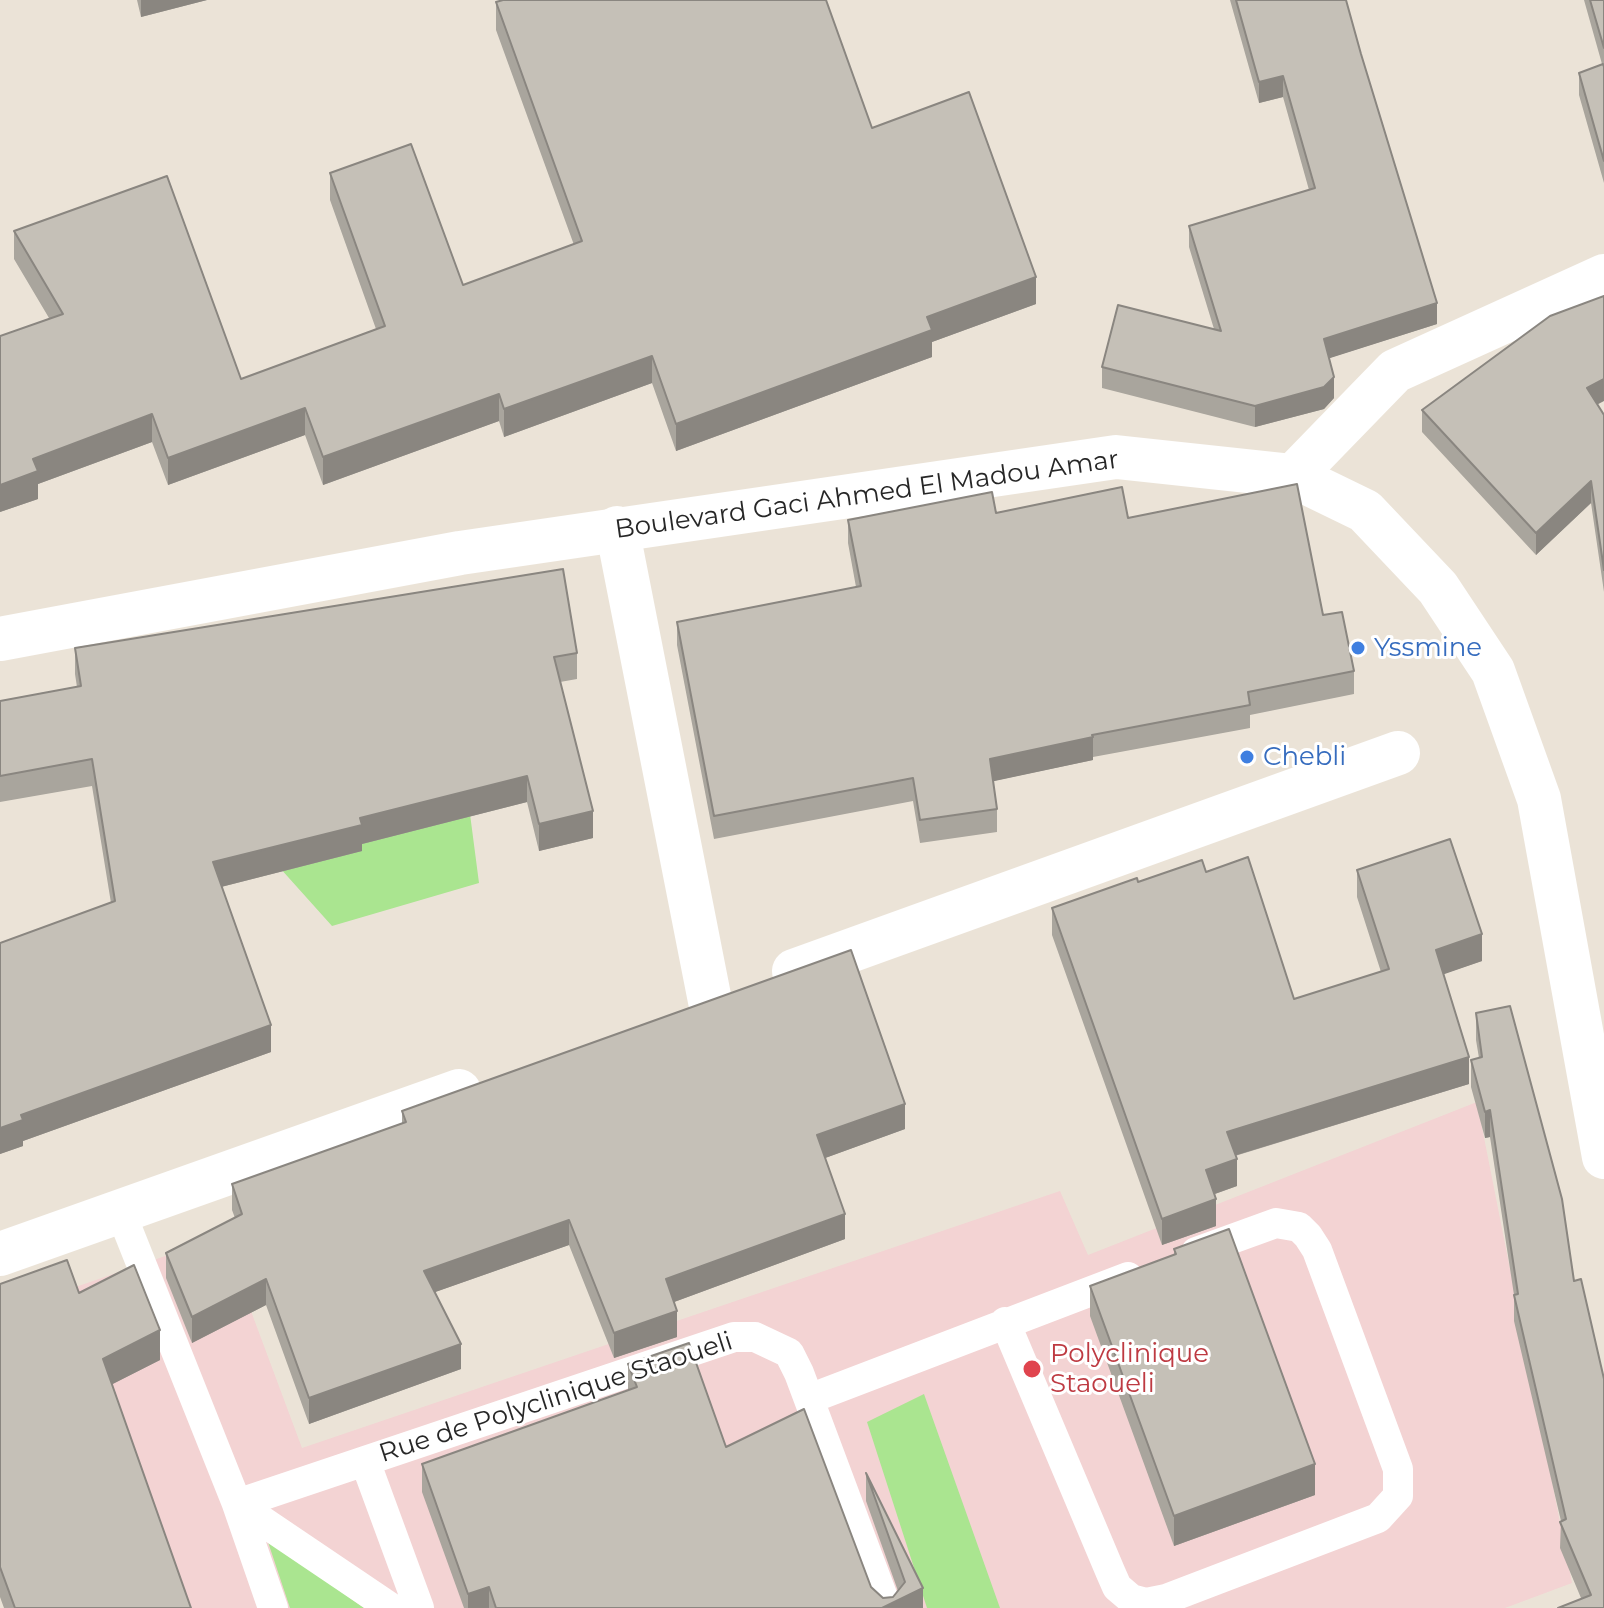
<!DOCTYPE html>
<style>
body{margin:0}
canvas{display:block;background:#ebe3d7}
</style>
<canvas width="1604" height="1608"></canvas>
<script>
const context = document.querySelector('canvas').getContext('2d');
context.lineJoin = 'round';
function fillPath(path, color) { context.fillStyle = color; context.fill(path, 'evenodd'); }
const toPath = rows => new Path2D(rows.map(r => 'M' + r).join(''));
function strokePath(path, color, width, dash) { context.strokeStyle = color; context.lineWidth = width; context.lineCap = dash ? 'butt' : 'round'; context.setLineDash(dash || []); context.stroke(path); }
function label(font, color, halo, rows, align = 'center') {
  context.font = font + ' Montserrat,sans-serif'; context.lineWidth = 6; context.setLineDash([]); context.textBaseline = 'middle'; context.strokeStyle = halo; context.fillStyle = color; for (const [text, x, y, turn = 0] of rows) {
    context.save(); context.translate(x, y); context.rotate((+turn || 0) * Math.PI / 180); context.textAlign = isNaN(turn) ? turn : align; if (halo) context.strokeText(text, 0, 0); context.fillText(text, 0, 0); context.restore();
  }
}
fillPath(toPath([
 [1477,1102,1572,1583,1505,1608,188,1608,67,1290,223,1236,302,1448,1060,1191,1088,1255]
]), '#f3d3d3');
fillPath(toPath([
 [470,814,479,883,332,926,271,858],
 [924,1394,1000,1608,927,1608,867,1422],
 [267,1539,364,1608,290,1608]
]), '#aae590');
strokePath(toPath([
 [121,1213,237,1504,734,1337,755,1337,789,1353,799,1373,887,1608],
 [1005,1322,1110,1571,1117,1587,1131,1599,1146,1603,1166,1599,1378,1518,1398,1496,1398,1469,1317,1250,1308,1236,1299,1227,1276,1223,1196,1252],
 [809,1399,1128,1277],
 [365,1461,419,1608],
 [237,1504,391,1608],
 [237,1504,273,1608]
]), '#fff', 30);
strokePath(toPath([
 [1293,476,1395,371,1604,276],
 [617,528,710,1001],
 [794,971,1398,753],
 [0,1254,459,1091]
]), '#fff', 44);
strokePath(toPath([
 [0,639,460,553,1116,457,1293,476,1365,511,1438,588,1493,671,1539,799,1604,1157]
]), '#fff', 44);
fillPath(toPath([
 [137,0,207,0,141,17],
 [1230,0,1346,0,1437,324,1329,358,1334,398,1324,409,1255,427,1102,388,1102,367,1214,329,1189,247,1189,226,1309,190,1283,97,1259,103],
 [1584,0,1604,0,1604,183,1579,95,1579,73,1602,64],
 [496,2,872,128,1036,304,932,342,932,357,676,451,652,383,504,437,499,421,323,485,305,435,168,485,152,442,38,484,38,499,0,512,49,318,14,259,14,231,241,379,376,329,330,200,330,173,463,285,574,245,496,30],
 [1597,405,1604,415,1604,592,1591,503,1536,555,1422,432,1422,410],
 [996,513,1128,518,1323,615,1354,671,1354,694,1250,715,1250,728,1093,757,1093,760,993,781,997,809,997,832,920,843,913,801,714,839,677,645,677,622,856,587,848,543,848,520],
 [75,648,577,653,577,679,560,682,593,838,539,851,527,802,362,844,362,851,221,887,271,1052,23,1141,23,1146,0,1154,0,943,111,903,92,786,0,802,0,701,77,687,75,674],
 [1357,870,1482,961,1443,974,1469,1084,1235,1156,1237,1186,1215,1194,1216,1226,1162,1245,1052,935,1052,908,1138,882,1294,999,1381,972,1357,897],
 [1476,1013,1604,1608,1581,1598,1560,1548,1561,1521,1514,1321,1514,1295,1490,1137,1485,1138,1471,1087,1471,1060,1479,1058,1476,1040],
 [402,1111,905,1129,825,1158,845,1239,674,1302,677,1337,614,1358,569,1245,435,1292,461,1369,309,1424,266,1305,192,1343,166,1278,166,1253,235,1218,232,1210,232,1184,402,1123],
 [1174,1249,1315,1495,1174,1546,1090,1316,1090,1286,1174,1255],
 [0,1284,79,1293,160,1360,112,1384,191,1608,4,1608,0,1597],
 [628,1364,726,1447,871,1587,883,1598,893,1597,898,1591,866,1501,866,1473,923,1608,464,1608,422,1492,422,1464,628,1391]
]), '#a9a59d');
fillPath(toPath([
 [141,0,207,0,141,17],
 [1283,76,1283,97,1259,103,1259,82],
 [1036,277,1036,304,932,342,932,357,676,451,676,424,927,317],
 [1437,303,1437,324,1324,360,1324,339],
 [652,356,652,383,504,437,504,409],
 [1334,377,1334,398,1324,409,1255,427,1255,406],
 [1604,379,1604,401,1587,410,1587,388],
 [499,394,499,421,323,485,323,457],
 [305,408,305,435,168,485,168,458],
 [152,414,152,442,38,484,38,499,0,512,0,485,33,459],
 [1591,481,1591,503,1536,555,1536,533],
 [1093,737,1093,760,990,782,990,759],
 [527,776,527,802,362,844,362,851,213,889,213,862,360,818],
 [593,811,593,838,539,851,539,824],
 [1482,934,1482,961,1436,977,1436,950],
 [271,1025,271,1052,23,1141,23,1146,0,1154,0,1128,21,1115],
 [1469,1057,1469,1084,1227,1158,1227,1132],
 [905,1104,905,1129,817,1161,817,1135],
 [1490,1110,1490,1137,1485,1138,1485,1112],
 [1237,1159,1237,1186,1206,1197,1206,1170],
 [1216,1199,1216,1226,1162,1245,1162,1219],
 [845,1214,845,1239,666,1305,666,1279],
 [569,1220,569,1245,424,1296,424,1271],
 [266,1279,266,1305,192,1343,192,1317],
 [677,1311,677,1337,614,1358,614,1333],
 [160,1330,160,1360,103,1389,103,1359],
 [461,1344,461,1369,309,1424,309,1398],
 [1315,1464,1315,1495,1174,1546,1174,1516],
 [489,1587,489,1608,468,1608,468,1594],
 [923,1588,923,1608,882,1608]
]), '#8a8680');
const building = toPath([
 [503,0,826,0,872,128,969,92,1036,277,927,317,932,330,676,424,652,356,504,409,499,394,323,457,305,408,168,458,152,414,33,459,38,471,0,485,0,336,63,314,14,231,167,176,241,379,385,326,330,173,411,144,463,285,582,241,496,2,503,0],
 [1236,0,1346,0,1361,54,1437,303,1324,339,1334,377,1324,387,1255,406,1102,367,1118,305,1221,331,1189,226,1315,188,1283,76,1259,82,1236,0],
 [1590,0,1604,0,1604,48,1590,0],
 [1603,64,1604,67,1604,161,1579,73,1603,64],
 [1604,296,1604,379,1587,388,1604,415,1604,570,1591,481,1536,533,1422,410,1550,316,1604,296],
 [1297,484,1323,615,1342,612,1354,671,1248,692,1250,705,1092,735,1093,737,990,759,997,809,920,820,913,778,714,816,677,622,861,586,848,520,992,492,996,513,1122,487,1128,518,1297,484],
 [563,569,577,653,554,657,593,811,539,824,527,776,360,818,362,825,213,862,271,1025,21,1115,23,1120,0,1128,0,943,115,901,92,759,0,776,0,701,81,686,75,648,563,569],
 [1450,839,1482,934,1436,950,1469,1057,1227,1132,1237,1159,1206,1170,1216,1199,1162,1219,1052,908,1137,878,1138,882,1202,860,1206,872,1248,857,1294,999,1389,969,1357,870,1450,839],
 [851,950,905,1104,817,1135,845,1214,666,1279,677,1311,614,1333,569,1220,424,1271,461,1344,309,1398,266,1279,192,1317,166,1253,242,1214,232,1184,406,1122,402,1111,851,950],
 [1510,1006,1562,1199,1574,1281,1581,1279,1604,1379,1604,1608,1558,1608,1591,1595,1560,1522,1566,1519,1514,1295,1518,1294,1490,1110,1485,1112,1471,1060,1482,1057,1476,1013,1510,1006],
 [1229,1229,1315,1464,1174,1516,1090,1286,1176,1254,1174,1249,1229,1229],
 [67,1260,79,1293,134,1265,160,1330,103,1359,191,1608,15,1608,0,1567,0,1284,67,1260],
 [689,1343,726,1447,804,1409,871,1587,883,1598,893,1597,905,1582,866,1473,923,1588,882,1608,496,1608,489,1587,468,1594,422,1464,637,1387,628,1364,689,1343]
]);
fillPath(building, '#c5c0b7');
strokePath(building, '#8a8680', 2);
for (const [x, y, r, color] of [
 [1358,648,8,"#3f7fe0"],
 [1247,757,8,"#3f7fe0"],
 [1032,1369,10,"#e0444e"]
]) { const dot = new Path2D(); dot.arc(x, y, r, 0, 2 * Math.PI); context.fillStyle = color; context.fill(dot); strokePath(dot, '#fff', 3); }
label('26px', '#272727', '#fff', [
 ["Boulevard Gaci Ahmed El Madou Amar",867,495,-8],
 ["Rue de Polyclinique Staoueli",556,1398,-18]
]);
label('26px', '#366cbe', '#fff', [
 ["Yssmine",1374,648],
 ["Chebli",1263,757]
], 'left');
label('26px', '#be3a42', '#fff', [
 ["Polyclinique",1050,1354],
 ["Staoueli",1050,1384]
], 'left');
</script>
